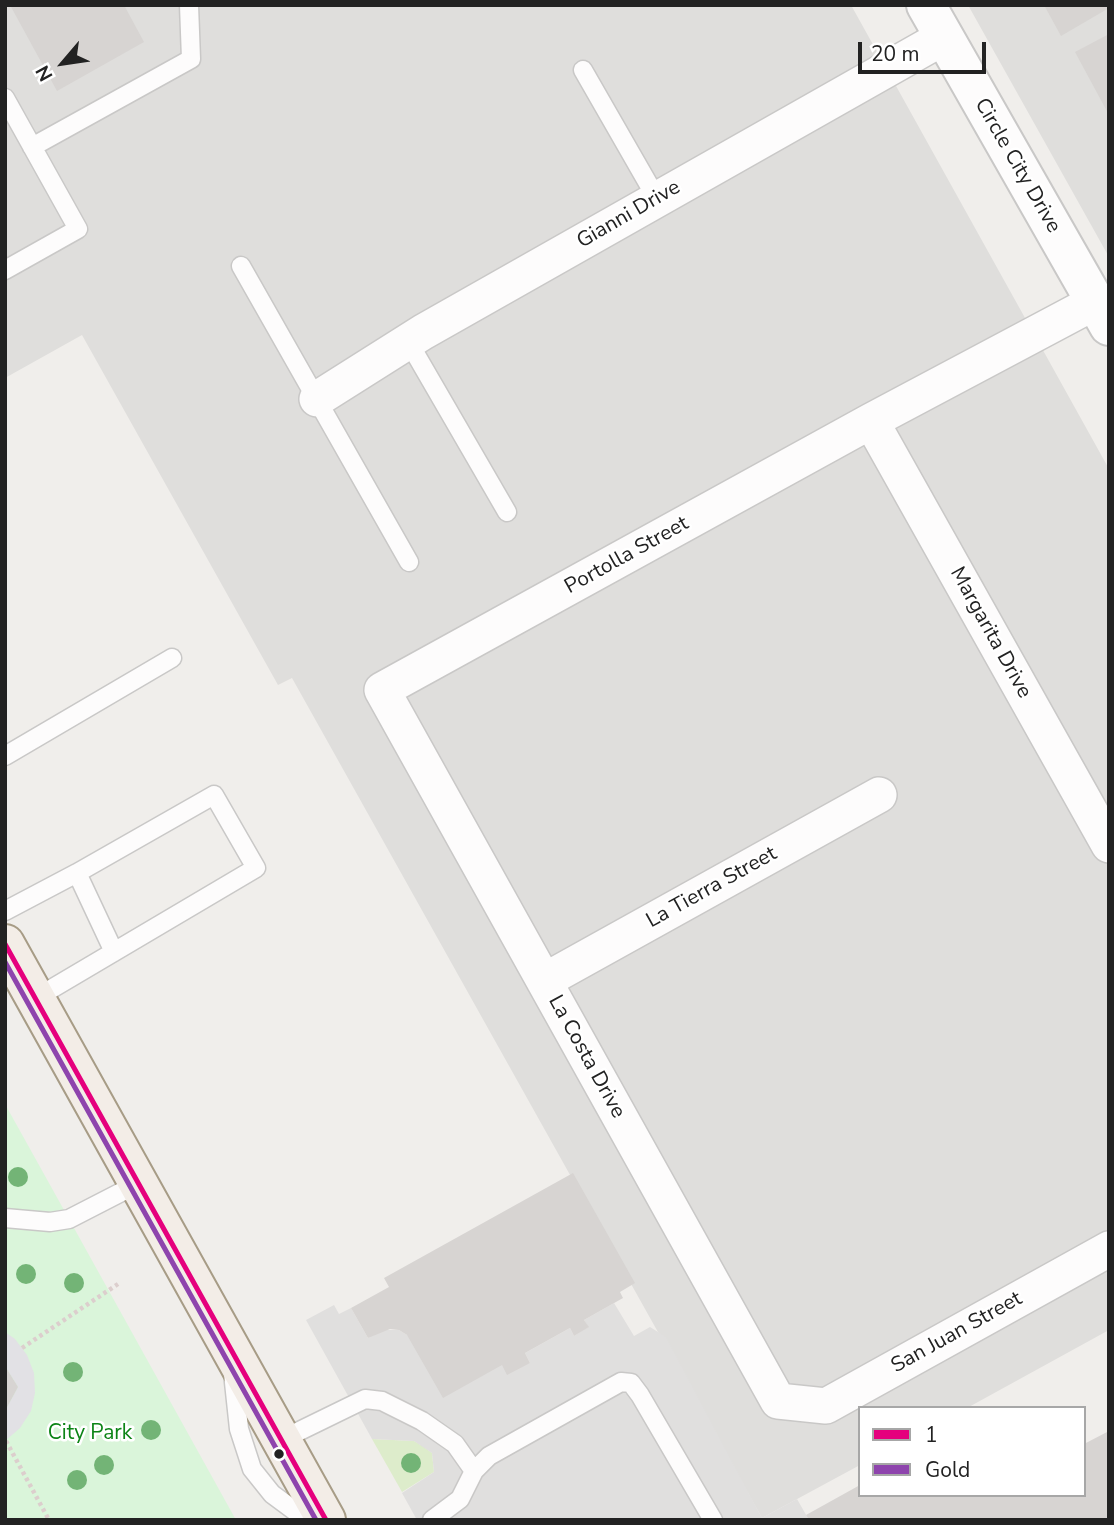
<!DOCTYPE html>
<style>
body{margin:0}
#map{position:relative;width:1114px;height:1525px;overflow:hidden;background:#f0eeeb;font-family:"Nunito Sans",sans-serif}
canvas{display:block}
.frame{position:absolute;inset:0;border:7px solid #222;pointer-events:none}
.legend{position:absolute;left:858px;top:1406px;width:228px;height:91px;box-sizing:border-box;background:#fff;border:2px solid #a7a7a7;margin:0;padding:9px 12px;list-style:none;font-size:21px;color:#222}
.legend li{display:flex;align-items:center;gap:14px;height:35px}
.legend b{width:35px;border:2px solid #a7a7a7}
.north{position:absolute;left:28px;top:28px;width:70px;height:70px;-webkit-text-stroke:5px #fff;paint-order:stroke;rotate:241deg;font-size:19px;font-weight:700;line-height:28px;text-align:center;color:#222}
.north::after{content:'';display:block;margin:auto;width:24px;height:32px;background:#222;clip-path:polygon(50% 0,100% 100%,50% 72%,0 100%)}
.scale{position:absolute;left:858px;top:42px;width:128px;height:32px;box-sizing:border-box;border:4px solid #222;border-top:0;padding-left:9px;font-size:21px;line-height:24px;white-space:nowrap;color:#222;-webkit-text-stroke:5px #fff;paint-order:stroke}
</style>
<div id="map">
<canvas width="1114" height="1525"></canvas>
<div class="frame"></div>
<ul class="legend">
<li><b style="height:9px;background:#e5007d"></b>1</li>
<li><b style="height:9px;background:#8e44ad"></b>Gold</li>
</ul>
<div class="north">N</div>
<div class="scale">20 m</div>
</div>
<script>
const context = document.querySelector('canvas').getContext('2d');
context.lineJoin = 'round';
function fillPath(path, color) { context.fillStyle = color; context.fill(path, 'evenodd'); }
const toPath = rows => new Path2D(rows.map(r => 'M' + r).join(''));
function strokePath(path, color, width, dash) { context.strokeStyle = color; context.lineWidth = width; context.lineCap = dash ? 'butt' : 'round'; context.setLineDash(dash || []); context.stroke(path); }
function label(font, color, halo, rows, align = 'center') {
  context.font = font + ' "Nunito Sans",sans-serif'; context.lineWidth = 5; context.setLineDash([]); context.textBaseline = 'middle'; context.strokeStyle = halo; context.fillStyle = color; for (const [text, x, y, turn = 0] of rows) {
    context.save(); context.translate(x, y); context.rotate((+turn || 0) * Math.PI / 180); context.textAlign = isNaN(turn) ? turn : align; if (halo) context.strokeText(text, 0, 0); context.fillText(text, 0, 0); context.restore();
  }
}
fillPath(toPath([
 [5,5,851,5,1109,469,1109,1330,967,1408,860,1408,860,1465,762,1518,292,678,278,685,82,335,5,378],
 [968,5,1109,5,1109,257]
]), '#dfdedc');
fillPath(toPath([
 [372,1439,414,1441,423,1446,432,1453,434,1472,402,1492]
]), '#ddeccb');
fillPath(toPath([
 [5,1104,69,1219,236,1520,5,1520]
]), '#daf5da');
fillPath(toPath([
 [614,1303,634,1336,650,1327,666,1337,762,1518,797,1499,809,1520,417,1520,402,1493,434,1472,432,1453,414,1441,372,1439,306,1320,334,1305,339,1314,351,1308,368,1338,383,1330,399,1330,407,1335,502,1365,530,1363,525,1353,570,1328,574,1336,588,1327,584,1320]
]), '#e0dfde');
fillPath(toPath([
 [5,1332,15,1339,27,1355,34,1373,35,1393,31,1411,20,1428,5,1441,5,1411,18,1387,5,1366]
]), '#e2e1e5');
fillPath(toPath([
 [10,5,124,5,144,42,57,91],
 [1044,5,1109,5,1109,8,1061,36],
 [1109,34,1109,115,1075,52],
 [573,1173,635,1283,620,1292,623,1298,584,1320,589,1327,574,1336,570,1328,525,1353,530,1363,507,1375,502,1365,443,1398,407,1335,399,1330,390,1329,368,1338,351,1308,389,1287,384,1278],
 [5,1366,18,1387,5,1411],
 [1109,1431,1109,1520,809,1520,806,1515,860,1485,860,1495,1084,1495,1084,1444]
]), '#d7d4d2');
const service = toPath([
 [583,70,657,199],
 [5,98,78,229,5,270],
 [32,147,191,59,189,5],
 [241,266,409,562],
 [408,341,507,512],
 [5,756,172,658],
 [5,911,77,873],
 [36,998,256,868,214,795,77,873,114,952],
 [5,1218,50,1222,69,1219,139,1183],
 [233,1373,239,1429,252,1469,272,1494,307,1520],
 [281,1440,365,1399,382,1401,422,1421,455,1444,474,1471],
 [432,1520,460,1499,474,1471,489,1456,621,1382,631,1383,640,1395,713,1520]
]);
const minor = toPath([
 [1095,302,871,421,382,690,778,1401,826,1406,1109,1249],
 [317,399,423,332,944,37],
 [871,421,1109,845],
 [544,981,879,795]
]);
const tertiary = toPath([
 [926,5,1109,326]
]);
const primary = toPath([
 [5,944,326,1520]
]);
strokePath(service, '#c9c8c7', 21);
strokePath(minor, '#c9c8c7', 38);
strokePath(tertiary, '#c9c8c7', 42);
strokePath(primary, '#a79c86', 42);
strokePath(toPath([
 [22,1348,118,1284],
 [6,1441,49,1520]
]), '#dccecd', 4.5, [3.5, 3.5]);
strokePath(service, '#fdfcfc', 18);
strokePath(minor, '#fdfcfc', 35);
strokePath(tertiary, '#fdfcfc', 38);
strokePath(primary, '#f3ede7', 38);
strokePath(toPath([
 [5,944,326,1520]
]), '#e5007d', 5);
strokePath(toPath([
 [5,962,316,1520]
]), '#8e44ad', 5);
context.fillStyle = '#73b476';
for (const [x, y] of [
 [18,1177],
 [26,1274],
 [74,1283],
 [73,1372],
 [151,1430],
 [411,1463],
 [104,1465],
 [77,1480]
]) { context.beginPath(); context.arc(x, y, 10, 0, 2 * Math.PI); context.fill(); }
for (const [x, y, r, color] of [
 [279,1454,6,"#222"]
]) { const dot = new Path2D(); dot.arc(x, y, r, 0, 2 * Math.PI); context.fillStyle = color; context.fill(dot); strokePath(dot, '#fff', 2.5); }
label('21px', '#222', '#fff', [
 ["Circle City Drive",1017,166,60],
 ["Gianni Drive",629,215,-30],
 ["Portolla Street",627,556,-29],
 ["Margarita Drive",990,633,61],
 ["La Tierra Street",712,888,-29],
 ["La Costa Drive",586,1057,61],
 ["San Juan Street",957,1333,-29]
]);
label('21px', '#0c8416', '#fff', [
 ["City Park",90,1434]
]);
</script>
